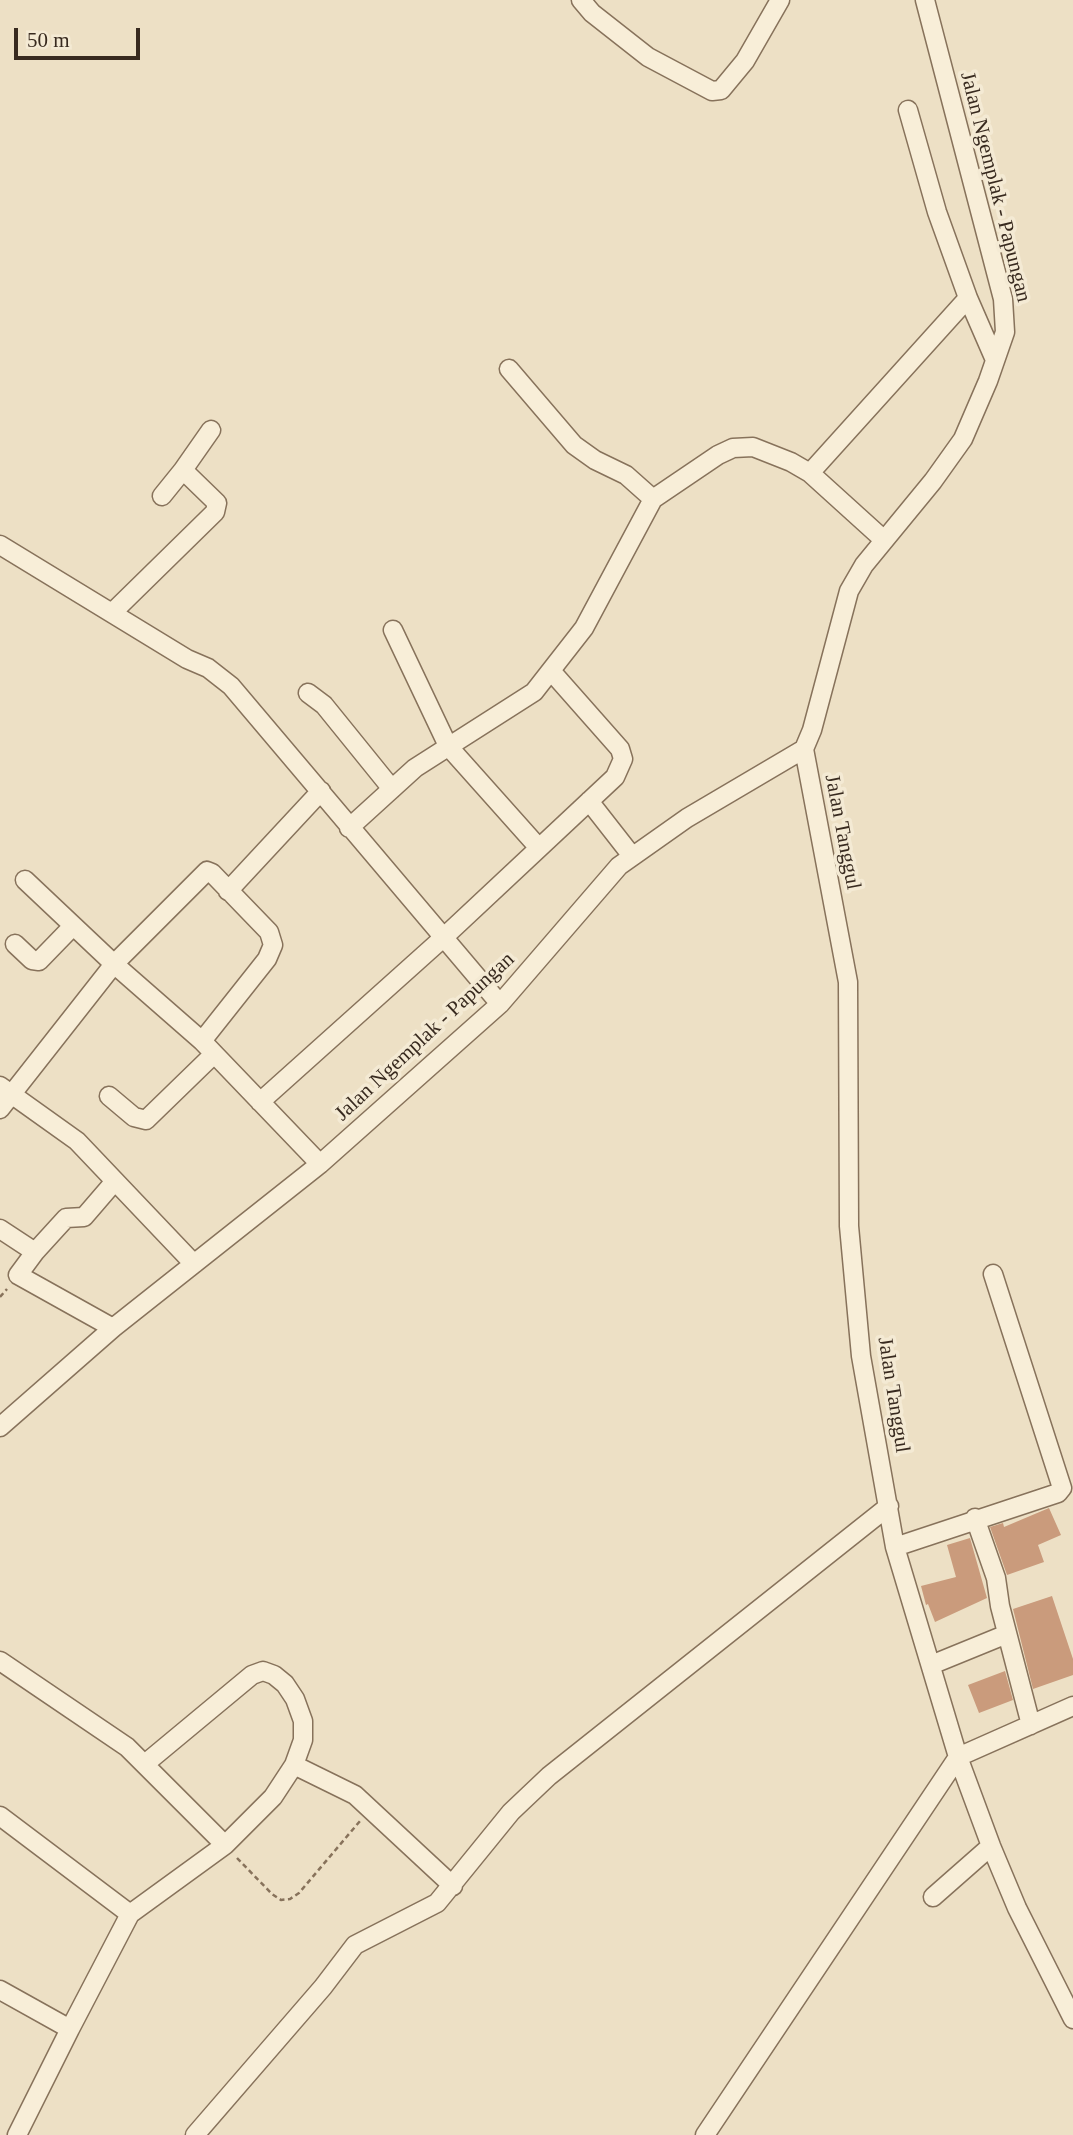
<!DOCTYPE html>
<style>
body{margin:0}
#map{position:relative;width:1073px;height:2135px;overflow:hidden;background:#ede0c5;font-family:"Times New Roman",serif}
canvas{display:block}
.scale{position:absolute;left:14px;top:28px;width:126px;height:32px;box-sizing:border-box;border:4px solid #382a1f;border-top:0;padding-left:9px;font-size:21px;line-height:24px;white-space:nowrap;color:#382a1f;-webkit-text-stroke:5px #f4ead4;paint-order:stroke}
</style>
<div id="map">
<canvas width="1073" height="2135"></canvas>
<div class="scale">50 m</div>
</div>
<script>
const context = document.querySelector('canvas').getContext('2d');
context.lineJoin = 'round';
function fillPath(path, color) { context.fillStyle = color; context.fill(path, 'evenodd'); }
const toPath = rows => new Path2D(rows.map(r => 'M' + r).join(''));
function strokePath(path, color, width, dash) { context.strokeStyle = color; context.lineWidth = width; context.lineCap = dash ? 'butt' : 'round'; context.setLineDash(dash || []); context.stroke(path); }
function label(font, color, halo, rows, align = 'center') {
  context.font = font + ' "Times New Roman",serif'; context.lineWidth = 7; context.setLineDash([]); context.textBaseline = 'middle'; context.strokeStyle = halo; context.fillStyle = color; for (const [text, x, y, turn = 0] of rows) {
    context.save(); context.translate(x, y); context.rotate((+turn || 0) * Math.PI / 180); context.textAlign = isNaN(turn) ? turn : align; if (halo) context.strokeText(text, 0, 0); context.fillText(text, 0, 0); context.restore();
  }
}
fillPath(toPath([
 [1049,1508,1061,1535,1038,1545,1044,1562,1007,1575,990,1527,1003,1523,1004,1527],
 [970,1538,987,1598,935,1622,928,1604,926,1605,921,1586,956,1577,947,1545],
 [1052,1596,1073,1659,1073,1675,1033,1689,1013,1609],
 [1005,1671,1013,1700,979,1713,968,1685]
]), '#ca9b7c');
const minor = toPath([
 [581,0,592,13,648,57,712,91,721,90,745,61,780,0],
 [908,110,937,212,968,298,995,360],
 [509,369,574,445,595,460,626,475,653,499],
 [810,473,968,298],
 [162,496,183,470],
 [0,545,187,659,208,668,231,686,500,1004],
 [114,611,215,512,217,503,183,470,211,430],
 [393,630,448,746,539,848],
 [308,693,324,705,392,789],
 [804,749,848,982,849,1226,861,1356,895,1547,958,1757,991,1846,1017,1908,1073,2019],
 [589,801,632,856],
 [349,828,415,768,534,692,584,628,653,499,718,455,733,448,753,447,791,462,810,473,884,540],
 [25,880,114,964,202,1041,320,1164],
 [228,891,321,791],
 [15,944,32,960,39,961,73,926],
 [0,1086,77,1141,194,1264],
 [109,1096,134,1117,146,1120,214,1054],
 [260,1102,443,938,615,777,623,759,620,749,552,672],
 [0,1109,114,964,207,871,212,873,269,932,273,945,267,959,202,1041],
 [0,1229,35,1252,18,1275,113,1328],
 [35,1252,66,1218,84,1217,115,1181],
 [0,1427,113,1328,320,1164,500,1004,619,866,687,818,804,749,812,730,849,591,864,565,933,481,963,439,988,381,1005,332,1003,299,925,0],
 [975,1518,996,1578,1000,1606,1031,1725],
 [895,1547,1058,1493,1062,1488,993,1274],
 [0,1661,127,1747,225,1845,273,1797,294,1765],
 [931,1665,1007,1634],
 [146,1763,252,1675,263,1671,274,1675,285,1684,295,1699,303,1721,303,1740,294,1765,355,1795,453,1886],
 [0,1816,130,1914],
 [933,1897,991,1846],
 [0,1990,70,2029,17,2135],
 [70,2029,130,1914,225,1845],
 [195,2135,323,1987,355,1945,437,1903,511,1812,549,1776,889,1506],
 [705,2135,958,1757,1073,1706]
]);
strokePath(minor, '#87725b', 21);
strokePath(toPath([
 [0,1297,7,1289],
 [237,1858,272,1894,281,1900,290,1899,299,1893,360,1821]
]), '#87725b', 2.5, [5, 3.5]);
strokePath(minor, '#f8eed8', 18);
label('21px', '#382a1f', '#f4ead4', [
 ["Jalan Ngemplak - Papungan",995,187,76],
 ["Jalan Tanggul",842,832,79],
 ["Jalan Ngemplak - Papungan",425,1037,-43],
 ["Jalan Tanggul",893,1395,81]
]);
</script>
